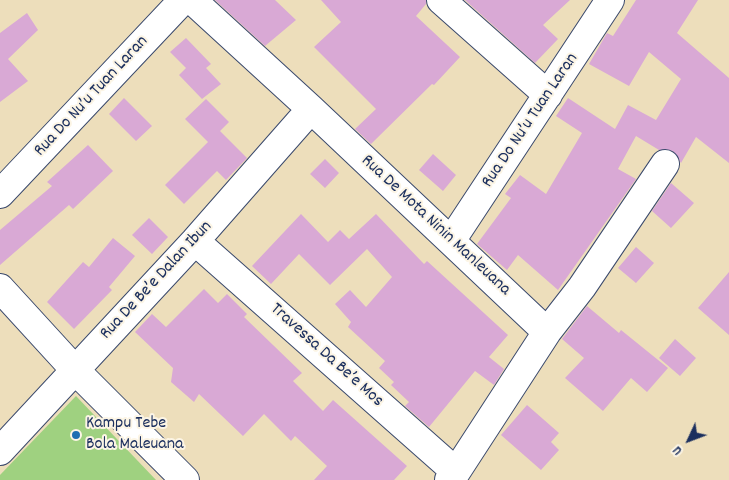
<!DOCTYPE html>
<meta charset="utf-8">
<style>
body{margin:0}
#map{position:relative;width:729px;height:480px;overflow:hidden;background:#eddebb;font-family:Dekko,sans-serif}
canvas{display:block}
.north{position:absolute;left:664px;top:415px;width:50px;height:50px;-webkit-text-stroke:4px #fcf5e5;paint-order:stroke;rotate:227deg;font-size:14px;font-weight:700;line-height:20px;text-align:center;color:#1b2f5e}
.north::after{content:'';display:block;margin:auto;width:18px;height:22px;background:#1b2f5e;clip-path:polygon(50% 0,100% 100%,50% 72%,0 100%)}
</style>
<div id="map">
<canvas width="729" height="480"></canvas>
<div class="north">U</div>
</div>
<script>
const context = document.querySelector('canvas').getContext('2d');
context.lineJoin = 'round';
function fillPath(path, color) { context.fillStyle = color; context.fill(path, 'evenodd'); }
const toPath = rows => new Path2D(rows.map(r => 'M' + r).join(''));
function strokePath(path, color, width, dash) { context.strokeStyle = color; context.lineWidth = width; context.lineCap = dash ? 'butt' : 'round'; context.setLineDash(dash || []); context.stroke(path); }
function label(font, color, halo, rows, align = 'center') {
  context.font = font + ' Dekko,sans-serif'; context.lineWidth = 4; context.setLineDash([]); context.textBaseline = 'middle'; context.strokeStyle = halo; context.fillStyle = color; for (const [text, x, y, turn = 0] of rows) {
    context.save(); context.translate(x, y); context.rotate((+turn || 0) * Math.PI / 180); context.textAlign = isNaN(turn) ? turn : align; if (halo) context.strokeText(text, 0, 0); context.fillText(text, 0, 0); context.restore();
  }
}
fillPath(toPath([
 [76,396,156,480,0,480,0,475]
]), '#9fd180');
fillPath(toPath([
 [215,0,275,0,296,20,265,46],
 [321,0,426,0,426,4,416,16,460,57,434,85,432,84,371,144,355,129,376,109,314,47,341,22],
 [465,0,570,0,543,25,558,39,535,63],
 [636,0,698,0,677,33,729,78,729,163,696,137,681,163,673,151,659,150,636,136,618,169,636,179,558,290,518,255,507,270,477,244,511,198,505,194,520,175,546,194,582,133,556,116,568,98,615,129,628,105,656,120,681,79,649,52,629,86,589,64,607,33,613,36],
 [27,13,38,30,8,59,28,81,0,102,0,33],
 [186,38,211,64,206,68,221,84,202,99,179,75,186,68,170,52],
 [124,98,152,126,136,141,109,114],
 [206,99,229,122,220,131,247,158,226,180,217,171,184,204,165,185,208,142,185,119],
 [88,145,113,171,73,209,69,205,0,265,0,230,52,186,47,182],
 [433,154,456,175,443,191,419,170],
 [325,159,339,173,325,188,310,174],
 [671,183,694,203,671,228,652,211],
 [301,214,328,242,340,230,349,239,376,214,424,264,427,261,508,335,489,357,504,369,494,385,475,371,429,427,405,406,409,402,391,385,394,382,379,368,385,361,348,327,351,322,335,304,350,290,366,307,392,277,367,249,330,285,299,254,271,284,252,266],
 [149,218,168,237,152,254,132,235],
 [113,238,135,256,109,287,112,290,74,329,47,302,83,262,89,267],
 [636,247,654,263,636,283,618,268],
 [729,272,729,335,698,308],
 [204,289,218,303,227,294,247,314,244,317,302,373,293,381,323,411,333,400,407,466,394,480,314,480,327,466,295,436,291,441,264,414,243,436,199,394,194,402,171,382,173,368,135,332,152,314,166,327],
 [587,306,619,333,621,330,668,368,647,392,631,378,603,411,565,378,584,358,562,339],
 [675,339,696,358,680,376,659,358],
 [527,405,559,433,551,442,559,450,541,470,501,435]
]), '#d9a9d5');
const street = toPath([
 [192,0,311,109,547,332,456,472,449,480],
 [441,0,548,95],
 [0,194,183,0],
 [195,241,456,472],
 [451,241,610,0],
 [0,288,75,370,185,480],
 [547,332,582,287,665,164],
 [0,451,195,241,311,109]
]);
strokePath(street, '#3a496c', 30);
strokePath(street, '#fff', 28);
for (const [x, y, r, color] of [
 [76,435,5,"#1f6fb2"]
]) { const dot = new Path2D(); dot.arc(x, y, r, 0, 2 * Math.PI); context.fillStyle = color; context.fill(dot); strokePath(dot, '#fcf5e5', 2); }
label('18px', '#1b2f5e', '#fcf5e5', [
 ["Rua Do Nu’u Tuan Laran",92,97,-47],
 ["Rua Do Nu’u Tuan Laran",531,121,-56],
 ["Rua De Mota Ninin Manleuana",435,226,43],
 ["Rua De Be’e Dalan Ibun",157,281,-47],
 ["Travessa Da Be’e Mos",326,356,42]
]);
label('18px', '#1b2f5e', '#fcf5e5', [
 ["Kampu Tebe",86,425],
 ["Bola Maleuana",86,446]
], 'left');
</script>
